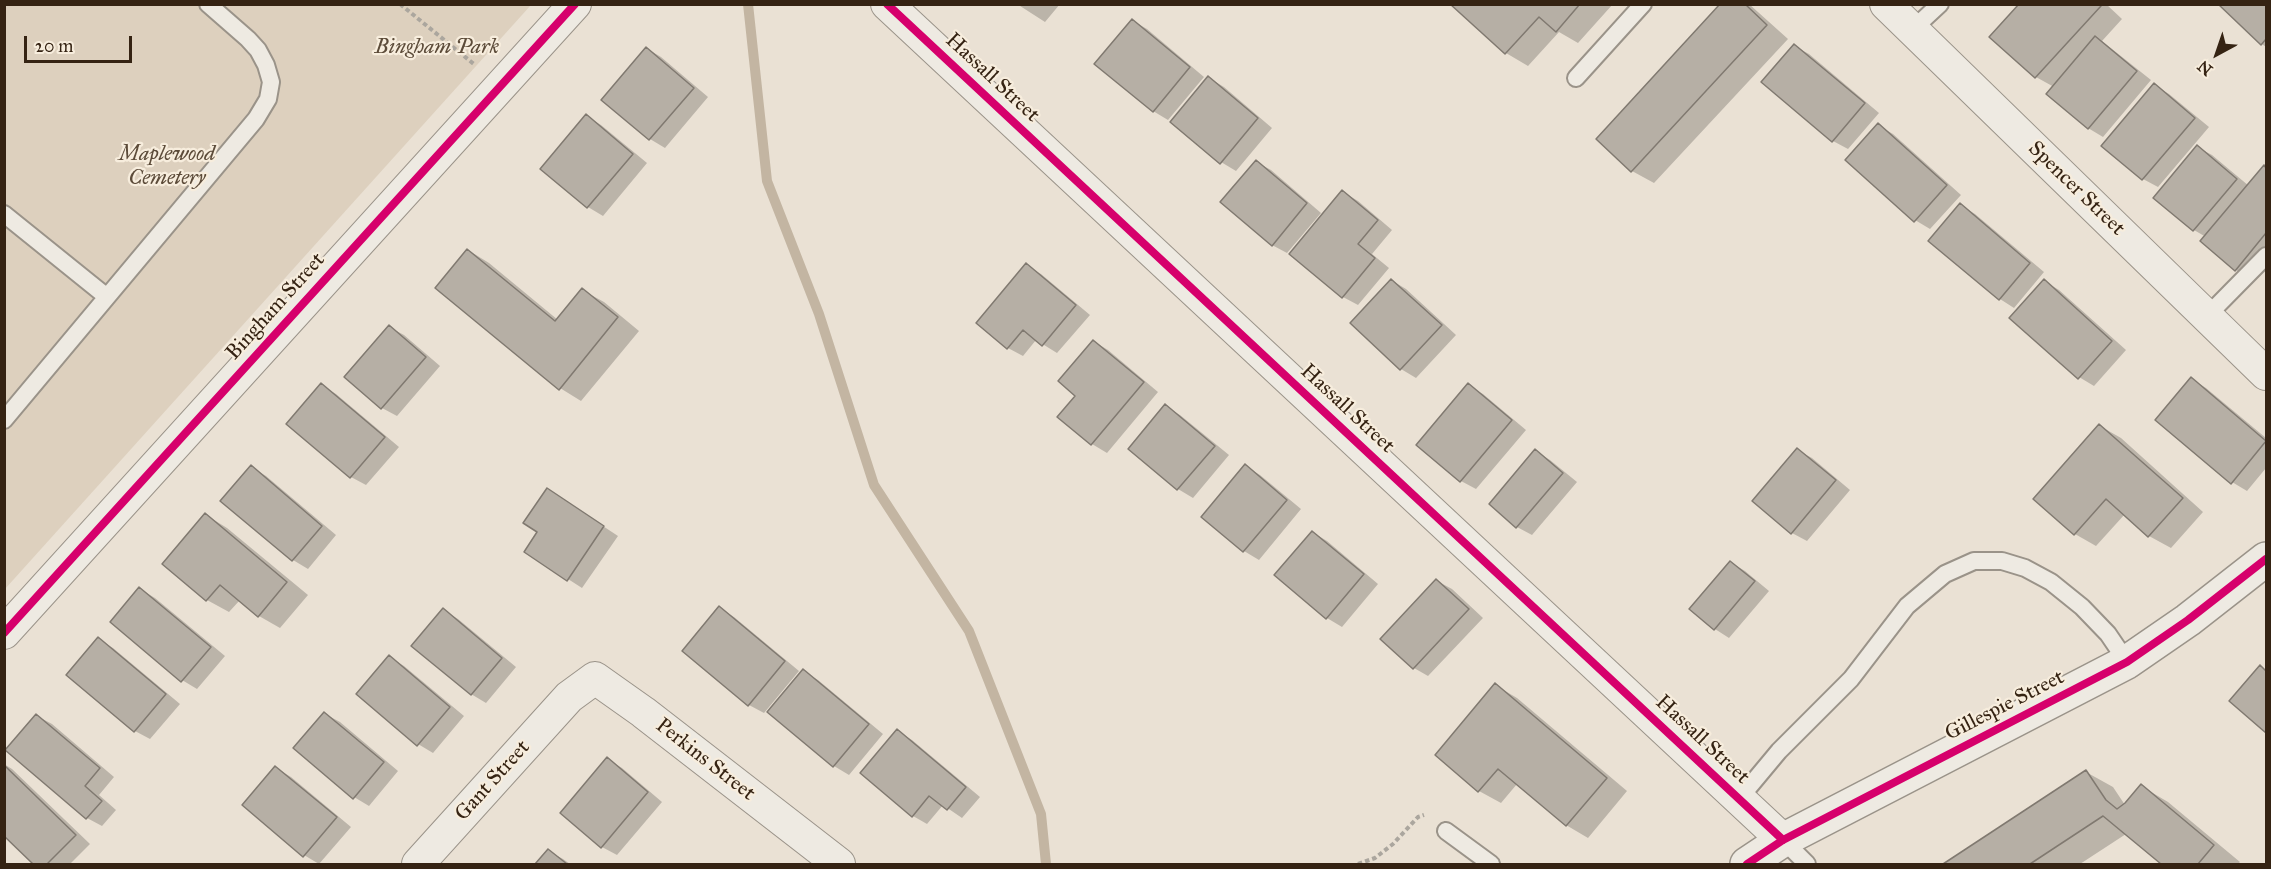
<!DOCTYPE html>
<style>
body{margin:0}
#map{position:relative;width:2271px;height:869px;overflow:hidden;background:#eae1d4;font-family:"IM FELL Great Primer",serif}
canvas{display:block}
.frame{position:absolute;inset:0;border:6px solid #352313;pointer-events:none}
.north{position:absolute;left:2187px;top:24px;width:60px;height:60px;-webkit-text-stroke:4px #f7eddd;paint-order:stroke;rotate:220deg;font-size:16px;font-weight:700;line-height:24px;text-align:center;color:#352313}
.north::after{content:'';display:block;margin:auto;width:21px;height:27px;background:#352313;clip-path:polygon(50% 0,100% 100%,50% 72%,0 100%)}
.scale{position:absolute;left:24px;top:36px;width:108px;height:27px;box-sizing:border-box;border:3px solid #352313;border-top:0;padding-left:8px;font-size:18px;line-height:21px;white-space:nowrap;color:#352313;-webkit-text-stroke:4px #f7eddd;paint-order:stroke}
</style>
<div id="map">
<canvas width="2271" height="869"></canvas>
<div class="frame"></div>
<div class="north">N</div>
<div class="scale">20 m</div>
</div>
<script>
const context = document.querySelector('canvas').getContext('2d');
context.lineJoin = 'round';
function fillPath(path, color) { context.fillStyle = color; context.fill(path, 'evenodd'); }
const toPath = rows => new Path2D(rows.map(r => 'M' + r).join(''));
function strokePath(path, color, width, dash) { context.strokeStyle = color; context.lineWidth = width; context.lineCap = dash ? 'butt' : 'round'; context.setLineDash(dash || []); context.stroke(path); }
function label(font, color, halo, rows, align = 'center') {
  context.font = font + ' "IM FELL Great Primer",serif'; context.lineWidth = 4.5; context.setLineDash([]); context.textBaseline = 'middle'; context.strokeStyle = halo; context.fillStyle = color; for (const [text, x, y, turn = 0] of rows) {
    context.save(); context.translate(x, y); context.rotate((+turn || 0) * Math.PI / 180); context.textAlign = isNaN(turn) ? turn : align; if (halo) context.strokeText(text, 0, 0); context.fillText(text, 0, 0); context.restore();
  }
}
fillPath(toPath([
 [5,5,531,5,5,589]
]), '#ddd0be');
fillPath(toPath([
 [1017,4,1060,4,1045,22],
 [1452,4,1613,4,1578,43,1559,32,1528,66,1506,53],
 [1723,4,1749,4,1788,39,1654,183,1632,171],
 [2021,4,2106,4,2122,19,2102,41,2151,80,2103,137,2088,128,2054,87,2036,77],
 [2220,4,2266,4,2266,47,2262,44],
 [1133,21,1147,29,1204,77,1168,120,1153,111],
 [1794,46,1809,54,1879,113,1848,149,1833,141],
 [646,48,661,57,708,97,665,148,650,139,603,100],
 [1209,78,1224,87,1272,128,1236,171,1221,162],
 [2154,85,2169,94,2209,127,2158,187,2143,179],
 [586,116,601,125,647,163,603,216,588,207],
 [1878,125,1893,134,1961,195,1930,229,1915,220],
 [2197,147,2212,155,2249,186,2264,167,2266,169,2266,259,2250,278,2236,270,2206,237,2194,230,2155,197],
 [1256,162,1271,170,1321,213,1287,253,1272,245],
 [1343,192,1358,201,1392,230,1372,254,1389,268,1358,305,1343,297],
 [1960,205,1975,214,2044,272,2014,308,2000,299],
 [468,250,489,263,558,320,582,290,604,302,639,331,581,401,560,388],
 [1026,265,1041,274,1090,315,1057,353,1036,340,1023,356,1008,348],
 [1391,280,1406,289,1456,335,1416,378,1401,369,1352,323],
 [2044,281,2059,290,2126,350,2094,386,2079,377],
 [389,327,404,335,440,366,397,416,382,408],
 [1093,341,1108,350,1158,392,1107,453,1092,444,1077,395],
 [2191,379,2206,388,2266,438,2266,468,2247,491,2232,482],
 [321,385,336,394,399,447,366,485,351,477,288,424],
 [1468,385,1483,394,1526,430,1476,489,1461,481],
 [1165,406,1180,415,1229,455,1193,498,1178,489,1130,448],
 [2100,426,2121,438,2203,512,2171,548,2149,536,2125,514,2096,546,2075,534],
 [1797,450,1812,458,1850,490,1807,541,1792,533],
 [1535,451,1550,460,1577,482,1532,535,1517,527,1491,504],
 [1245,466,1260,475,1301,509,1259,560,1244,551],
 [251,467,266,476,336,535,308,569,293,560,223,501],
 [562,499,618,536,582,588,568,579,539,532],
 [206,515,227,528,308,595,280,628,259,616,240,600,229,612,207,600,165,564],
 [1312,532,1327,541,1378,584,1342,627,1327,618,1276,575],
 [1730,562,1745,571,1769,591,1729,638,1715,629],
 [1437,581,1452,589,1483,618,1428,676,1414,668],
 [140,589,155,598,225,656,197,689,182,680],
 [720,608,734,617,799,671,764,713,749,705],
 [443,610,458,619,516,667,486,703,471,694],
 [98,639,113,648,180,704,150,739,135,731],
 [389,657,404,666,464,716,433,753,418,744],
 [2260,667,2266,671,2266,731,2231,701],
 [803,671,818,680,883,734,849,775,834,766],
 [1495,685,1517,698,1627,791,1588,838,1566,825,1517,784,1501,803,1479,791,1437,755],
 [325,714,340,722,398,771,369,806,354,797],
 [37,716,52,724,114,777,99,795,116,810,102,826,87,818,8,750],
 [897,731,912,740,980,797,962,818,943,805,927,824,913,816],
 [607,759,622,768,662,802,617,855,602,847,562,813],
 [4,764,12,769,90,844,70,864,36,864,4,834],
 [276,768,291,777,351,827,319,864,304,855],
 [2086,772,2113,787,2125,805,2141,786,2168,802,2240,862,2238,864,2163,864,2126,834,2080,864,1946,864],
 [548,851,563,859,570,864,537,864]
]), '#0003');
strokePath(toPath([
 [748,4,767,181,819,314,874,485,969,631,1041,814,1046,864]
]), '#c3b5a2', 10);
const building = toPath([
 [1450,4,1580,4,1556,32,1539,17,1505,54,1450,4],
 [1720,4,1745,4,1767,25,1631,172,1596,139,1720,4],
 [2019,4,2100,4,2101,6,2035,78,1989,37,2019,4],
 [2218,4,2266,4,2266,39,2261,45,2218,4],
 [1132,19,1190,67,1153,112,1094,64,1132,19],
 [2095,36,2137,71,2088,129,2046,94,2095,36],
 [1794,44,1865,103,1832,142,1761,82,1794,44],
 [646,47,694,88,649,140,601,100,646,47],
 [1208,76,1258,118,1220,164,1170,122,1208,76],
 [2154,83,2195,118,2142,180,2101,146,2154,83],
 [586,114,633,154,587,208,540,169,586,114],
 [1878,123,1947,185,1914,222,1845,160,1878,123],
 [2197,145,2237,179,2193,231,2153,198,2197,145],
 [1256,160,1307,203,1272,246,1220,202,1256,160],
 [2264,165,2266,168,2266,233,2235,271,2200,241,2264,165],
 [1342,190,1378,220,1358,244,1375,258,1342,298,1289,254,1342,190],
 [1960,203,2030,263,1999,300,1928,241,1960,203],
 [467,249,555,321,582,288,618,317,559,390,435,288,467,249],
 [1026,263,1076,305,1042,346,1023,330,1007,349,976,323,1026,263],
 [1391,279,1442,325,1400,370,1350,323,1391,279],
 [2044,279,2112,341,2078,379,2009,318,2044,279],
 [389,325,426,357,381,409,344,377,389,325],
 [1093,340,1144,382,1091,445,1057,417,1075,396,1058,381,1093,340],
 [2191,377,2266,441,2231,484,2155,420,2191,377],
 [321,383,385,437,350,478,286,424,321,383],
 [1468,383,1512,420,1460,482,1416,445,1468,383],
 [1165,404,1215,446,1177,490,1128,449,1165,404],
 [2099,424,2183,498,2148,537,2106,499,2074,535,2033,499,2099,424],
 [1797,448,1836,480,1791,534,1752,501,1797,448],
 [1535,449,1563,473,1516,528,1489,504,1535,449],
 [1245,464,1287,500,1243,552,1201,517,1245,464],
 [251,465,322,526,292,561,220,501,251,465],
 [547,488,604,526,567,581,524,552,537,532,523,523,547,488],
 [205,513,287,582,258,617,220,585,206,601,162,564,205,513],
 [1312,531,1364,574,1326,619,1274,575,1312,531],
 [1730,561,1755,581,1714,630,1689,609,1730,561],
 [1436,579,1469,609,1413,669,1380,639,1436,579],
 [139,587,211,647,181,682,110,622,139,587],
 [719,606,785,661,748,706,682,651,719,606],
 [443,608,502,658,471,695,411,646,443,608],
 [98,637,166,694,134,732,66,675,98,637],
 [389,655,450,707,417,746,356,694,389,655],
 [2260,665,2266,671,2266,733,2229,701,2260,665],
 [803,669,869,724,833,767,767,712,803,669],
 [1495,683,1607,778,1566,826,1498,769,1478,792,1435,755,1495,683],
 [324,712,384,762,353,799,293,748,324,712],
 [36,714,100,768,85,786,102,801,86,819,5,750,36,714],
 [897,729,966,787,947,810,929,796,912,817,860,773,897,729],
 [607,757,648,792,601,848,560,813,607,757],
 [4,765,76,835,47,864,33,864,4,836,4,765],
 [275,766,337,817,303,857,242,805,275,766],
 [2086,770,2106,800,2117,809,2125,803,2141,784,2214,845,2198,864,2161,864,2103,816,2030,864,1943,864,2086,770],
 [548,849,567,864,535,864,548,849]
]);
fillPath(building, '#b6afa5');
strokePath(building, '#807970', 1.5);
const service = toPath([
 [1912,30,1940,4],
 [1576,78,1643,4],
 [4,214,107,297],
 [2207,316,2266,256],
 [4,420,256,119,268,99,271,82,266,65,258,50,248,39,208,4],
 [1739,799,1779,751,1851,679,1907,606,1945,574,1974,561,2002,561,2025,568,2051,582,2082,607,2108,634,2127,662],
 [1446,831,1491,864],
 [1783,840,1807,864]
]);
const minor = toPath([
 [887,4,1783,840],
 [1886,4,2266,374],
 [4,633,575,4],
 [418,864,569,697,595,678,643,712,839,864]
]);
const tertiary = toPath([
 [1747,864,1783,840,2127,662,2188,620,2266,559]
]);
strokePath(service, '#9a9389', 20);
strokePath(minor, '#9a9389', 34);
strokePath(tertiary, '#9a9389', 36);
strokePath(toPath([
 [400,4,475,65],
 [1358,864,1375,858,1393,844,1418,817,1424,815]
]), '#aba69e', 4, [4.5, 3]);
strokePath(service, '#eeeae2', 16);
strokePath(minor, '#eeeae2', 32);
strokePath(tertiary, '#eeeae2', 33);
strokePath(toPath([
 [887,4,1783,840],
 [4,633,575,4],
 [1747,864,1783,840,2127,662,2188,620,2266,559]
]), '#d6006c', 8);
label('italic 21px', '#5c4b39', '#f7eddd', [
 ["Bingham Park",437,48],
 ["Maplewood",167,155],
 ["Cemetery",167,179]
]);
label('21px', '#352313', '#f7eddd', [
 ["Hassall Street",992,78,43],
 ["Spencer Street",2076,189,44],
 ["Bingham Street",276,307,-48],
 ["Hassall Street",1347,409,43],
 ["Gillespie Street",2005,706,-27],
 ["Hassall Street",1702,740,43],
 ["Perkins Street",705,760,38],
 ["Gant Street",493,781,-48]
]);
</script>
